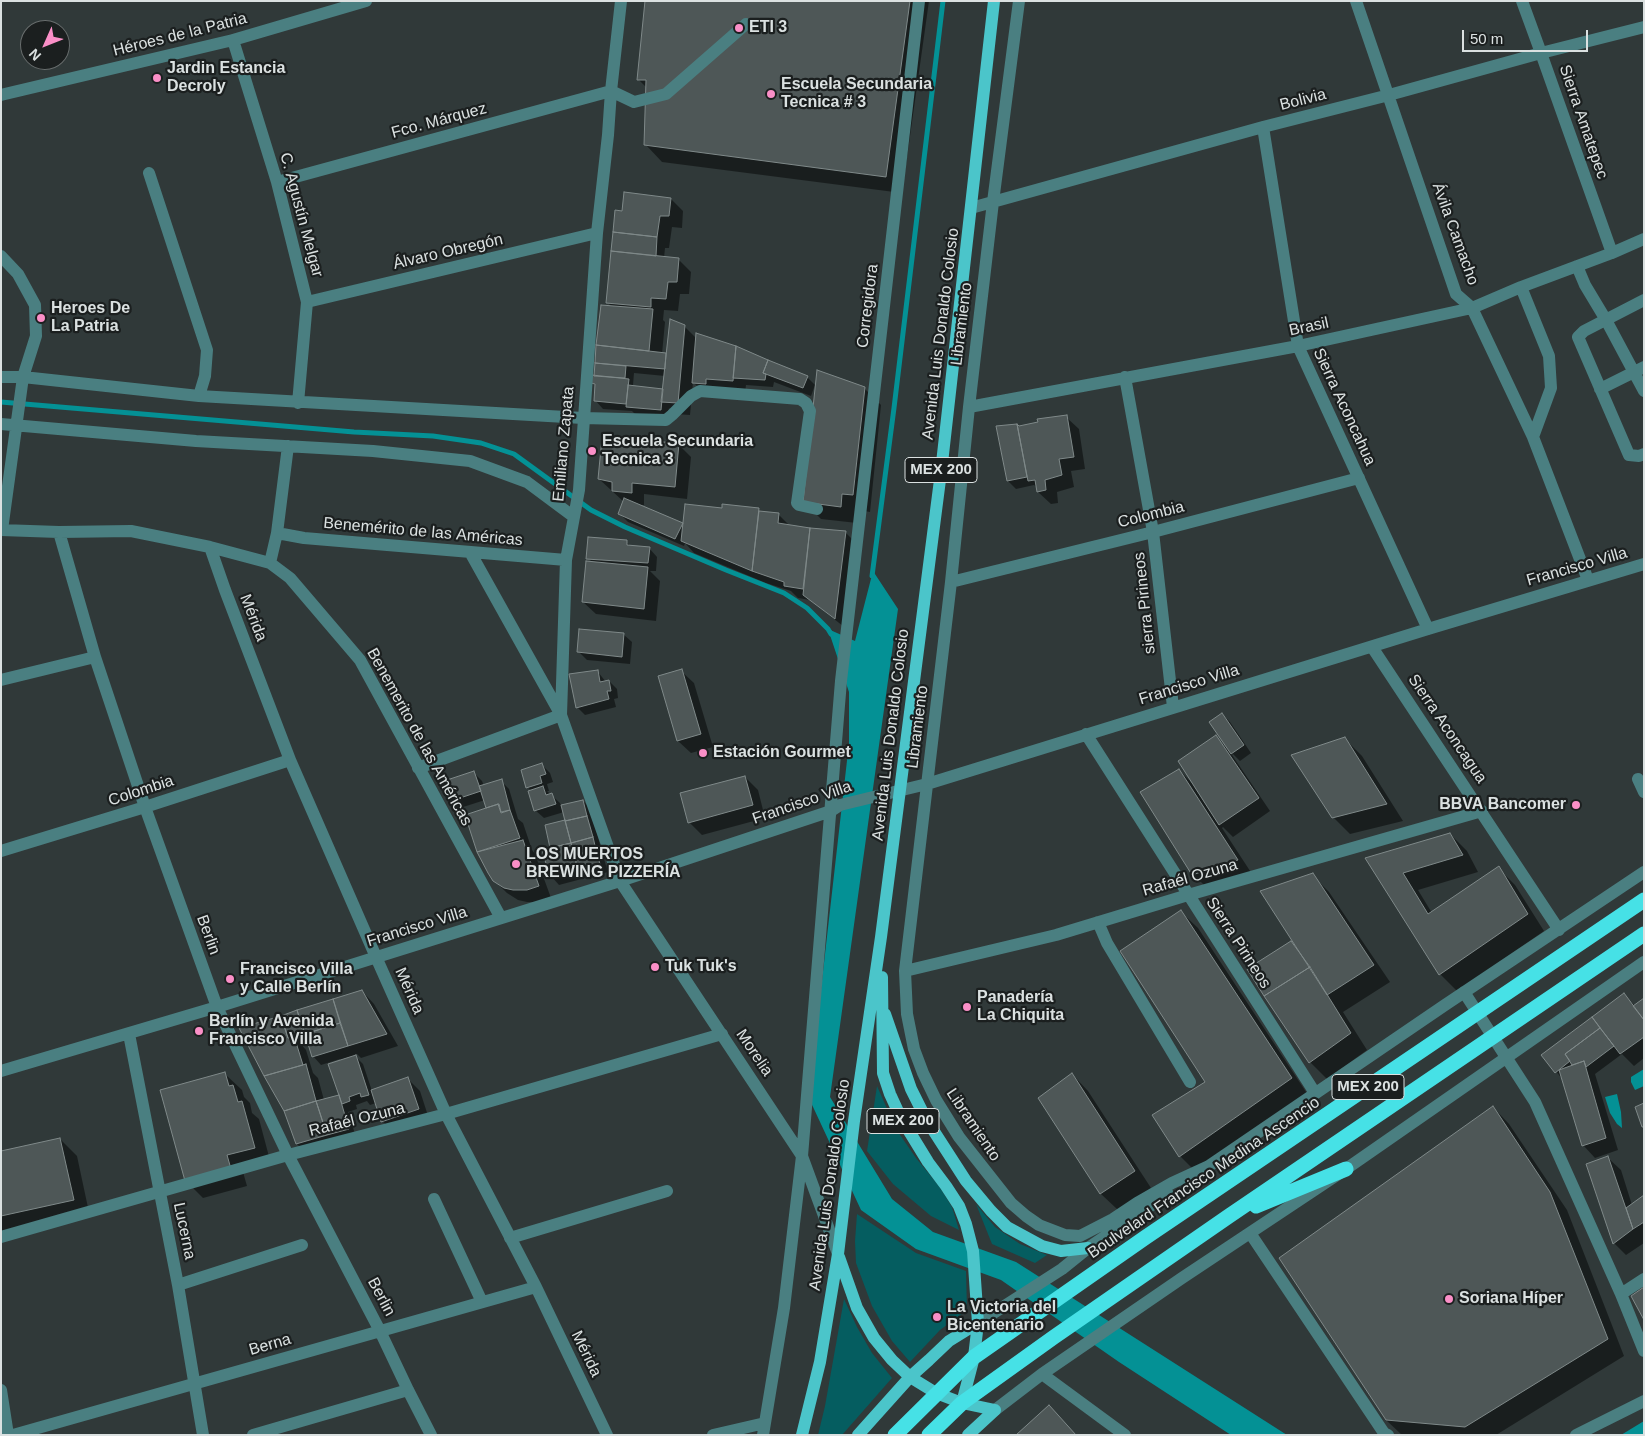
<!DOCTYPE html>
<meta charset="utf-8">
<style>
body{margin:0}
#map{position:relative;width:1645px;height:1436px;overflow:hidden;background:#303939;font-family:Helvetica,sans-serif}
canvas{display:block}
.frame{position:absolute;inset:0;border:2px solid #dbe1e1;pointer-events:none}
.north{position:absolute;left:20px;top:20px;width:50px;height:50px;box-sizing:border-box;background:#1b1f1f;border:1px solid #686d6d;border-radius:50%;rotate:226deg;font-size:14px;font-weight:700;line-height:20px;text-align:center;color:#dbe1e1}
.north::after{content:'';display:block;margin:auto;width:18px;height:22px;background:#fa8fc7;clip-path:polygon(50% 0,100% 100%,50% 72%,0 100%)}
.scale{position:absolute;left:1462px;top:30px;width:126px;height:22px;box-sizing:border-box;border:2px solid #dbe1e1;border-top:0;padding-left:6px;font-size:15px;line-height:18px;white-space:nowrap;color:#dbe1e1;-webkit-text-stroke:4px #1b1f1f;paint-order:stroke}
</style>
<div id="map">
<canvas width="1645" height="1436"></canvas>
<div class="frame"></div>
<div class="north">N</div>
<div class="scale">50 m</div>
</div>
<script>
const context = document.querySelector('canvas').getContext('2d');
context.lineJoin = 'round';
function fillPath(path, color) { context.fillStyle = color; context.fill(path, 'evenodd'); }
const toPath = rows => new Path2D(rows.map(r => 'M' + r).join(''));
function strokePath(path, color, width, dash) { context.strokeStyle = color; context.lineWidth = width; context.lineCap = dash ? 'butt' : 'round'; context.setLineDash(dash || []); context.stroke(path); }
function label(font, color, halo, rows, align = 'center') {
  context.font = font + ' Helvetica,sans-serif'; context.lineWidth = 4.5; context.setLineDash([]); context.textBaseline = 'middle'; context.strokeStyle = halo; context.fillStyle = color; for (const [text, x, y, turn = 0] of rows) {
    context.save(); context.translate(x, y); context.rotate((+turn || 0) * Math.PI / 180); context.textAlign = isNaN(turn) ? turn : align; if (halo) context.strokeText(text, 0, 0); context.fillText(text, 0, 0); context.restore();
  }
}
fillPath(toPath([
 [877,1086,896,1129,916,1158,939,1186,952,1207,959,1230,931,1216,893,1184,867,1151],
 [976,1204,995,1227,1020,1244,1047,1255,1035,1263,992,1244],
 [857,1214,916,1253,966,1271,967,1310,940,1330,910,1362,892,1341,872,1306,856,1263,855,1241],
 [844,1299,857,1327,872,1353,892,1378,842,1435,818,1435,825,1406]
]), '#055d60');
fillPath(toPath([
 [873,571,898,609,830,1097,892,1199,933,1232,1016,1262,1287,1435,1231,1435,1119,1362,1001,1280,916,1249,861,1210,807,1094,815,1042,849,743,849,692,828,629,855,641],
 [1644,1069,1644,1086,1635,1090,1631,1082,1631,1077],
 [1617,1094,1621,1112,1622,1128,1617,1124,1610,1113,1605,1097],
 [1644,1421,1644,1435,1621,1435]
]), '#049195');
fillPath(toPath([
 [646,1,929,1,902,193,662,162,646,145,647,88,638,79],
 [671,199,683,211,682,228,672,227,669,248,665,248,664,258,678,259,691,272,689,294,680,294,678,311,664,310,663,320,665,322,662,354,667,356,685,327,697,339,807,377,815,385,811,396,774,382,773,387,746,385,745,393,706,395,693,382,690,415,675,414,669,408,668,418,635,414,632,411,603,409,595,400,596,386,593,383,595,377,602,306,612,307,607,302,623,213],
 [634,373,665,376,664,391,635,388,633,385],
 [864,388,881,405,870,512,859,510,857,523,821,519,804,502],
 [1066,417,1079,429,1085,469,1071,471,1074,487,1057,492,1058,503,1051,504,1038,492,1038,488,1034,485,1016,489,1008,481,1016,425,1019,428],
 [678,444,691,457,687,499,644,494,644,505,636,505,684,525,723,509,723,505,759,510,762,513,778,514,790,526,845,532,858,545,848,630,810,600,798,598,791,591,766,583,694,553,685,543,684,546,628,522,620,514,624,502,599,479],
 [626,542,632,547,649,548,657,557,656,571,650,571,660,581,656,621,596,614,583,602,593,563,588,558],
 [623,634,632,642,630,664,587,660,579,652],
 [681,671,694,683,713,747,691,753,678,741,659,677],
 [598,672,606,682,609,681,617,689,618,698,614,699,616,707,585,715,577,707],
 [1222,714,1230,722,1251,753,1240,761,1233,754,1232,755,1270,811,1233,837,1223,827,1222,828,1254,877,1210,891,1193,874,1179,770,1193,784,1216,737,1227,749,1228,748],
 [1345,739,1362,756,1403,821,1350,834,1333,817],
 [542,765,550,773,553,782,547,784,549,791,547,791,560,803,561,807,583,801,591,809,600,845,597,846,599,853,598,853,604,859,608,872,559,885,551,876,552,849,546,826,567,821,564,812,544,818,535,810,532,791,527,787],
 [474,773,482,781,484,786,501,781,509,789,518,819,523,823,532,850,535,854,551,898,540,902,527,902,518,900,507,893,494,880,479,852,466,816,488,809,485,800,460,808,452,800],
 [745,777,758,790,765,818,702,835,689,822],
 [1450,834,1467,851,1478,872,1418,890,1432,913,1498,868,1515,885,1544,931,1457,991,1440,974,1367,859],
 [1312,875,1329,892,1390,982,1343,1012,1367,1050,1327,1079,1310,1062,1265,995,1291,942,1296,946],
 [1181,912,1198,928,1308,1095,1197,1173,1180,1156,1207,1082],
 [362,991,374,1004,398,1046,361,1058,357,1054,354,1055,363,1064,372,1091,408,1079,420,1091,430,1122,395,1133,382,1121,376,1103,370,1105,367,1101,356,1105,357,1109,348,1112,356,1137,305,1152,297,1144,285,1110,282,1017],
 [308,1041,313,1056,321,1065,340,1059,340,1096,324,1100,318,1078,313,1073,306,1050,301,1044],
 [1624,994,1635,1006,1644,999,1644,1058,1634,1066,1622,1054,1595,1074,1618,1150,1595,1158,1583,1145,1563,1080,1543,1055],
 [225,1074,242,1090,244,1097,250,1103,252,1113,259,1119,271,1164,243,1172,247,1186,203,1198,186,1181],
 [1072,1074,1088,1091,1151,1188,1118,1210,1101,1194,1040,1098],
 [1493,1107,1509,1124,1567,1210,1624,1356,1496,1435,1402,1435,1386,1420],
 [60,1139,77,1156,90,1217,1,1236,1,1152],
 [1608,1158,1621,1170,1632,1205,1644,1197,1644,1243,1626,1255,1614,1243]
]), '#0007');
strokePath(toPath([
 [1,402,354,432,433,436,481,443,514,454,591,510,625,527,726,570,784,593,807,608,828,629,831,634],
 [872,576,894,408,943,1]
]), '#049195', 5);
const building = toPath([
 [645,1,910,1,886,177,644,145,646,80,637,80,645,1],
 [624,192,671,198,669,216,660,216,657,237,613,232,615,210,622,211,624,192],
 [613,232,657,237,656,256,611,251,613,232],
 [611,251,679,258,677,282,668,282,666,299,651,298,651,307,606,303,611,251],
 [601,305,653,309,649,351,596,345,601,305],
 [670,319,685,325,678,403,661,402,670,319],
 [696,333,736,346,733,381,706,379,706,384,692,383,696,333],
 [596,345,666,353,665,369,595,363,596,345],
 [736,346,768,360,763,373,766,374,765,380,733,378,736,346],
 [768,360,808,376,803,388,763,373,768,360],
 [595,363,626,366,625,378,594,376,595,363],
 [817,370,865,387,853,495,842,494,841,507,803,502,817,370],
 [592,375,629,379,626,404,594,401,595,384,591,383,592,375],
 [628,385,663,389,661,410,626,407,628,385],
 [1067,415,1074,457,1059,459,1062,475,1045,480,1046,490,1037,492,1035,480,1028,481,1017,424,1019,426,1038,422,1037,419,1067,415],
 [1017,424,1027,477,1007,481,996,426,1017,424],
 [602,438,679,443,675,487,632,483,632,493,612,491,612,482,598,479,602,438],
 [624,498,683,523,675,539,618,514,624,498],
 [685,504,722,508,722,504,759,508,752,571,681,541,685,504],
 [759,511,779,513,778,523,810,528,803,589,784,586,784,582,752,571,759,511],
 [810,528,846,531,835,619,803,595,810,528],
 [588,537,627,540,627,545,650,547,648,563,586,559,588,537],
 [586,561,648,567,644,609,582,602,586,561],
 [579,629,624,633,622,657,577,652,579,629],
 [682,669,701,734,677,741,658,676,682,669],
 [598,670,600,682,609,680,611,691,607,691,609,699,576,708,569,674,598,670],
 [1222,713,1244,745,1231,754,1209,722,1222,713],
 [1216,735,1259,798,1219,825,1178,761,1216,735],
 [1345,737,1387,804,1332,818,1291,755,1345,737],
 [542,763,546,774,540,776,542,783,526,788,521,770,542,763],
 [1179,769,1238,860,1192,875,1140,792,1179,769],
 [474,771,481,791,451,801,444,781,474,771],
 [745,776,753,805,688,823,680,793,745,776],
 [502,779,510,810,501,812,499,804,486,808,479,786,502,779],
 [543,786,546,795,552,793,556,804,534,811,528,791,543,786],
 [583,800,587,816,565,821,561,805,583,800],
 [498,804,501,813,510,810,520,838,477,852,465,815,498,804],
 [587,816,593,837,571,843,565,821,587,816],
 [565,820,571,843,550,848,545,825,565,820],
 [1450,833,1463,855,1403,873,1428,914,1499,866,1528,914,1439,975,1365,858,1450,833],
 [593,837,596,850,574,855,571,843,593,837],
 [523,840,539,886,527,890,513,890,504,888,493,881,488,873,477,852,523,840],
 [571,843,578,870,550,877,542,850,571,843],
 [596,850,600,864,578,870,574,855,596,850],
 [1313,873,1374,965,1327,995,1260,891,1313,873],
 [1181,910,1292,1078,1179,1157,1152,1115,1205,1082,1120,951,1181,910],
 [1291,941,1310,967,1264,996,1247,969,1291,941],
 [1310,967,1351,1033,1309,1063,1264,996,1310,967],
 [362,990,387,1034,348,1046,333,999,362,990],
 [1624,993,1644,1020,1644,1037,1620,1054,1592,1017,1624,993],
 [1644,998,1644,1020,1633,1006,1644,998],
 [333,999,340,1023,305,1034,297,1010,333,999],
 [297,1010,303,1032,288,1038,281,1016,297,1010],
 [281,1016,288,1038,294,1036,303,1065,264,1076,239,1028,281,1016],
 [1592,1017,1600,1028,1565,1054,1570,1061,1555,1073,1541,1055,1592,1017],
 [340,1023,348,1046,312,1057,305,1034,340,1023],
 [1600,1028,1614,1046,1586,1067,1584,1061,1572,1065,1565,1054,1600,1028],
 [356,1055,369,1095,361,1097,360,1093,349,1097,350,1101,342,1104,328,1064,356,1055],
 [1584,1061,1606,1138,1582,1146,1559,1070,1584,1061],
 [306,1064,316,1101,284,1111,264,1076,306,1064],
 [225,1072,229,1086,233,1085,238,1102,242,1101,255,1148,227,1155,231,1169,185,1181,160,1090,225,1072],
 [1072,1073,1135,1171,1100,1194,1038,1098,1072,1073],
 [408,1077,419,1109,381,1122,371,1090,408,1077],
 [339,1095,349,1129,327,1135,316,1101,339,1095],
 [316,1101,327,1135,296,1144,284,1111,316,1101],
 [1644,1103,1644,1127,1642,1127,1635,1107,1644,1103],
 [1493,1106,1550,1192,1608,1339,1465,1427,1386,1420,1279,1258,1493,1106],
 [60,1138,74,1200,1,1216,1,1151,60,1138],
 [1608,1156,1633,1229,1613,1244,1586,1164,1608,1156],
 [1644,1195,1644,1222,1633,1229,1626,1208,1644,1195],
 [1644,1287,1644,1320,1631,1296,1644,1287],
 [1049,1405,1076,1435,1016,1435,1049,1405]
]);
fillPath(building, '#4e5757');
strokePath(building, '#7f8989', 1);
strokePath(toPath([
 [621,1,611,91,608,135,597,233,579,490,566,560,561,715,620,881,802,1156,838,1254],
 [1019,1,993,202,969,407,951,582,905,971,907,1014,914,1049,923,1073,936,1100,959,1137,1011,1203,1026,1216,1039,1225,1065,1235,1080,1236,1113,1219,1137,1203,1172,1183,1209,1166],
 [1356,1,1456,294,1472,308,1533,437,1588,580],
 [1522,1,1541,53,1612,253],
 [233,40,277,182,307,302,298,403],
 [1,95,233,40,366,1],
 [1263,127,1298,346,1428,629],
 [149,173,207,350,205,376,199,396],
 [277,182,611,91,634,102,666,94,746,24],
 [971,208,1263,127,1389,95,1541,53,1644,27],
 [1,256,18,274,35,305,36,336,23,377,2,530],
 [1577,266,1585,285,1606,320,1644,391],
 [1521,287,1549,356,1551,388,1533,437],
 [1644,300,1584,331,1578,337,1629,455,1639,456,1644,454],
 [307,302,597,233],
 [1,377,23,377,199,396,583,418,666,420,672,415,691,396,700,391,800,399,806,403,810,411,797,503,799,505,817,509],
 [1125,377,1153,532,1173,707],
 [1600,389,1644,367],
 [969,407,1298,346,1472,308,1521,287,1612,253,1644,239],
 [1,424,196,441,373,451,470,461,527,482,574,517],
 [1,530,59,532,131,531,210,547,270,563,290,578,360,660,501,918],
 [59,532,95,657,145,807,217,1007,288,1155,380,1331,408,1390,431,1435],
 [277,533,304,538,566,560],
 [210,547,225,590,290,760,376,957,446,1114,536,1287,607,1435],
 [270,563,277,533,288,446],
 [951,582,1153,532,1359,478],
 [1372,647,1559,930],
 [1,680,95,657],
 [1086,734,1315,1093],
 [418,768,561,715,470,552],
 [1638,779,1644,792],
 [1,851,145,807,290,760],
 [1098,922,1107,943,1190,1082],
 [905,971,1056,935,1188,895,1482,811],
 [1464,992,1535,1102,1621,1294,1644,1351],
 [129,1034,178,1285,203,1435],
 [1,1071,217,1007,620,881,831,811,840,805,927,784,1428,629,1644,564],
 [1203,1170,1445,1005,1644,872],
 [434,1199,482,1302],
 [1250,1233,1384,1433,1388,1435],
 [1,1237,288,1155,446,1114,722,1034],
 [510,1238,667,1191],
 [178,1285,302,1245],
 [1621,1294,1644,1279],
 [978,1323,1062,1269,1088,1248,1168,1194],
 [1042,1374,1125,1435],
 [1,1390,8,1435],
 [995,1410,1042,1374,1182,1278,1346,1169,1644,962],
 [13,1435,536,1287],
 [253,1435,408,1390],
 [713,1435,765,1423],
 [763,1435,784,1308,802,1156,841,681,919,1],
 [1576,1435,1644,1401]
]), '#4a7f81', 12);
strokePath(toPath([
 [882,977,883,1073,890,1094,901,1118,928,1162,946,1186,959,1206,966,1224,973,1251,978,1323,974,1357,962,1403],
 [885,1014,911,1089,926,1119,966,1181,991,1211,1007,1227,1042,1246,1061,1251,1088,1248],
 [839,1257,857,1308,874,1338,892,1360,910,1377,936,1393,962,1403,995,1410],
 [802,1435,820,1362,838,1254,854,1121,881,937,941,472,994,1],
 [858,1435,910,1377,929,1360,949,1341,978,1323],
 [968,1435,995,1410]
]), '#4bc5ca', 12);
strokePath(toPath([
 [1256,1206,1346,1169],
 [895,1435,974,1357,1146,1237,1644,900],
 [929,1435,962,1403,1054,1337,1229,1216,1644,934]
]), '#46e1e6', 15);
for (const [x, y, r, color] of [
 [739,28,5,"#fa8fc7"],
 [157,78,5,"#fa8fc7"],
 [771,94,5,"#fa8fc7"],
 [41,318,5,"#fa8fc7"],
 [592,451,5,"#fa8fc7"],
 [703,753,5,"#fa8fc7"],
 [1576,805,5,"#fa8fc7"],
 [516,864,5,"#fa8fc7"],
 [655,967,5,"#fa8fc7"],
 [230,979,5,"#fa8fc7"],
 [967,1007,5,"#fa8fc7"],
 [199,1031,5,"#fa8fc7"],
 [1449,1299,5,"#fa8fc7"],
 [937,1317,5,"#fa8fc7"]
]) { const dot = new Path2D(); dot.arc(x, y, r, 0, 2 * Math.PI); context.fillStyle = color; context.fill(dot); strokePath(dot, '#1b1f1f', 2); }
for (const [x, y, w] of [
 [941,470,72],
 [1368,1087,72],
 [903,1121,72]
]) { const box = new Path2D(); box.roundRect(x - w / 2, y - 12.5, w, 25, 4); context.fillStyle = '#1b1f1f'; context.fill(box); strokePath(box, '#dbe1e1', 1); }
label('bold 15px', '#dbe1e1', null, [
 ["MEX 200",941,470],
 ["MEX 200",1368,1087],
 ["MEX 200",903,1121]
]);
label('bold 16px', '#dbe1e1', '#1b1f1f', [
 ["ETI 3",749,28],
 ["Jardin Estancia",167,69],
 ["Decroly",167,87],
 ["Escuela Secundaria",781,85],
 ["Tecnica # 3",781,103],
 ["Heroes De",51,309],
 ["La Patria",51,327],
 ["Escuela Secundaria",602,442],
 ["Tecnica 3",602,460],
 ["Estación Gourmet",713,753],
 ["BBVA Bancomer",1566,805,"right"],
 ["LOS MUERTOS",526,855],
 ["BREWING PIZZERÍA",526,873],
 ["Tuk Tuk's",665,967],
 ["Francisco Villa",240,970],
 ["y Calle Berlín",240,988],
 ["Panadería",977,998],
 ["La Chiquita",977,1016],
 ["Berlín y Avenida",209,1022],
 ["Francisco Villa",209,1040],
 ["Soriana Híper",1459,1299],
 ["La Victoria del",947,1308],
 ["Bicentenario",947,1326]
], 'left');
label('16px', '#dbe1e1', '#1b1f1f', [
 ["Héroes de la Patria",180,35,-14],
 ["Bolivia",1303,100,-14],
 ["Fco. Márquez",439,121,-15],
 ["Sierra Amatepec",1583,122,71],
 ["C. Agustín Melgar",301,215,75],
 ["Ávila Camacho",1455,234,70],
 ["Álvaro Obregón",448,252,-13],
 ["Corregidora",868,306,-83],
 ["Libramiento",962,324,-83],
 ["Brasil",1309,327,-12],
 ["Avenida Luis Donaldo Colosio",941,334,-83],
 ["Sierra Aconcahua",1344,407,65],
 ["Emiliano Zapata",564,444,-85],
 ["Colombia",1151,515,-14],
 ["Benemérito de las Américas",423,532,5],
 ["Francisco Villa",1577,567,-16],
 ["sierra Pirineos",1145,603,-96],
 ["Mérida",253,618,69],
 ["Francisco Villa",1189,685,-17],
 ["Libramiento",918,727,-83],
 ["Sierra Aconcagua",1447,729,56],
 ["Avenida Luis Donaldo Colosio",891,735,-83],
 ["Benemerito de las Américas",419,737,61],
 ["Colombia",141,791,-18],
 ["Francisco Villa",802,803,-19],
 ["Rafaél Ozuna",1190,878,-16],
 ["Francisco Villa",417,927,-17],
 ["Berlin",208,935,70],
 ["Sierra Pirineos",1238,943,57],
 ["Mérida",409,991,66],
 ["Morelia",754,1053,56],
 ["Rafaél Ozuna",357,1120,-14],
 ["Libramiento",973,1125,56],
 ["Boulvelard Francisco Medina Ascencio",1204,1178,-34],
 ["Avenida Luis Donaldo Colosio",830,1185,-82],
 ["Lucerna",184,1231,78],
 ["Berlin",381,1297,62],
 ["Berna",270,1345,-16],
 ["Mérida",586,1354,64]
]);
</script>
